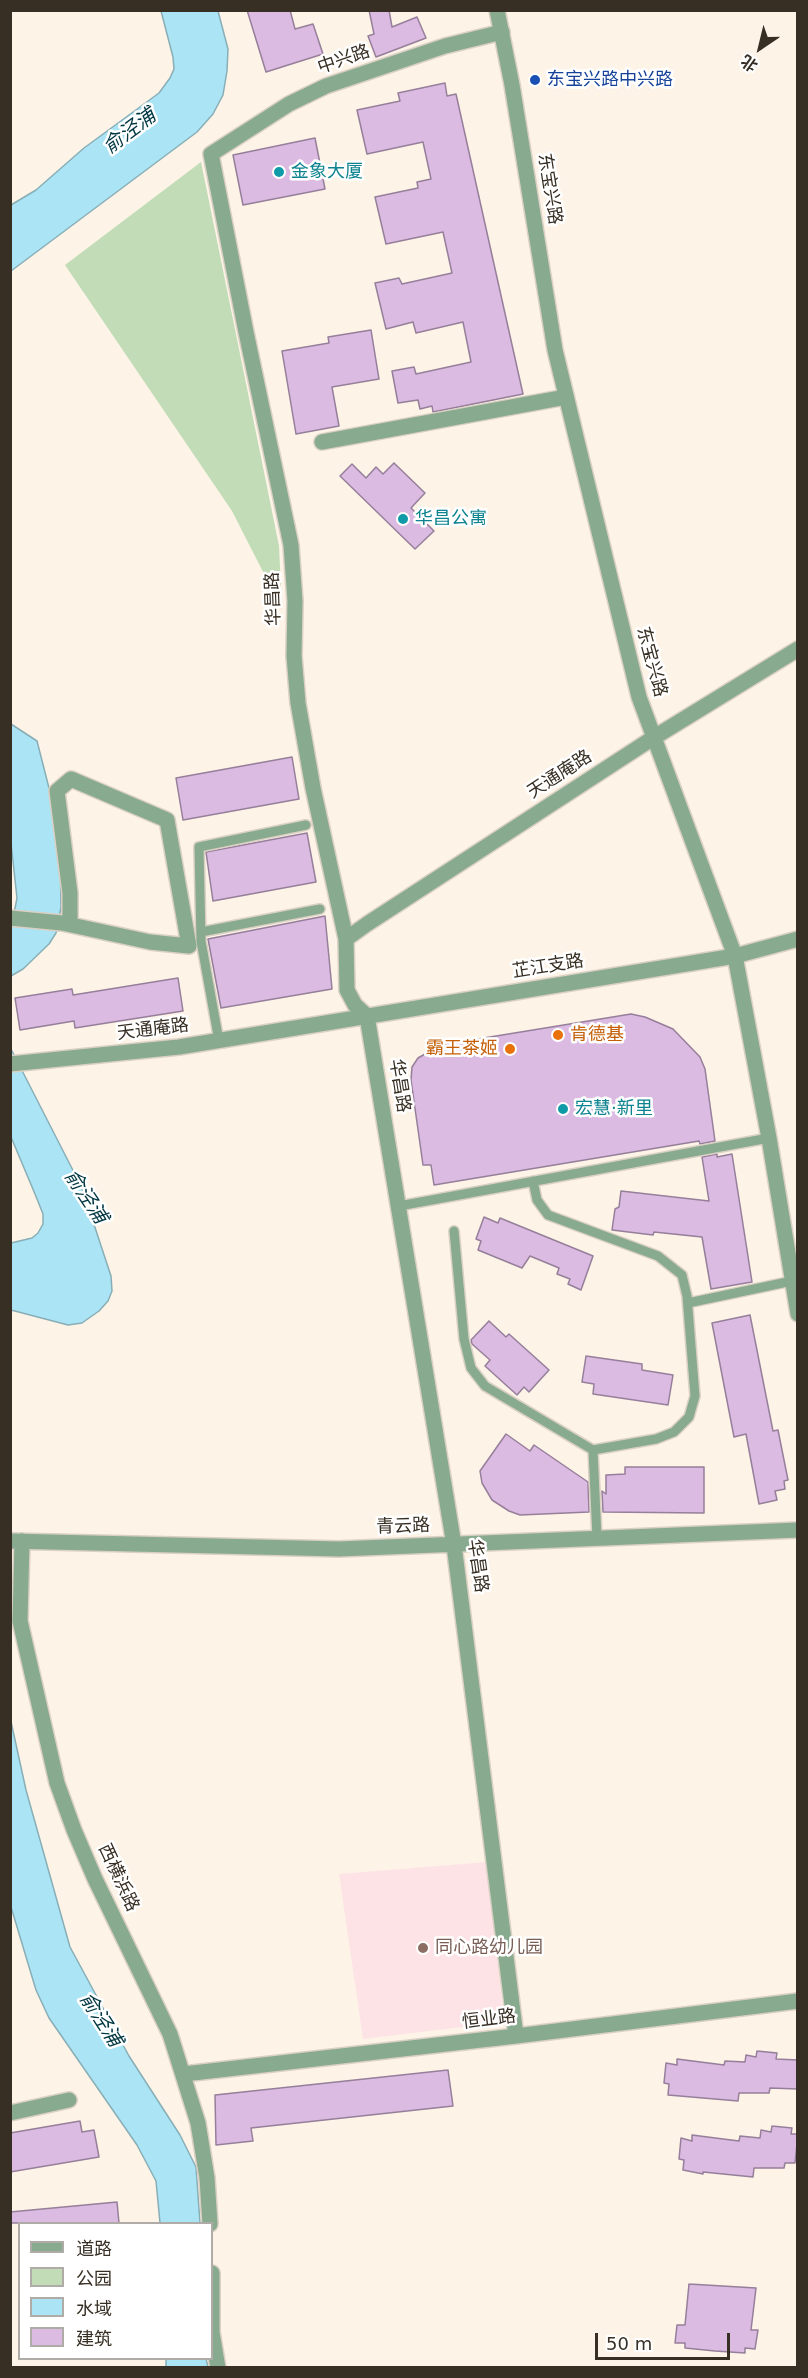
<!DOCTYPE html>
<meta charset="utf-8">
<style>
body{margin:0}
#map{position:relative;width:808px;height:2378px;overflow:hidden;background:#fdf3e7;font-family:"DejaVu Sans","Noto Sans SC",sans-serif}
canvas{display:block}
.frame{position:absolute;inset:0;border:12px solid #382f24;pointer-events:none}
.legend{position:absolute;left:18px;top:2222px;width:195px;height:138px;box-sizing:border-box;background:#fff;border:2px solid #afaca7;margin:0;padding:8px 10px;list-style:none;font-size:18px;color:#382f24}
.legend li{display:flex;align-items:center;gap:12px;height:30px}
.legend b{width:30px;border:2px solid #afaca7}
.north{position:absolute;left:730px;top:18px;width:60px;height:60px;-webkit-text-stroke:4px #fff;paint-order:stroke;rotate:215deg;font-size:16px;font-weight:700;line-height:24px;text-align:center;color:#382f24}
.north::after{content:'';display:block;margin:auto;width:21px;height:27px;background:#382f24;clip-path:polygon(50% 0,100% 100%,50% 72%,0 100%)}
.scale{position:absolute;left:595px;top:2333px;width:135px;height:27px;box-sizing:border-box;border:3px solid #382f24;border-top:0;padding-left:8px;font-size:18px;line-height:21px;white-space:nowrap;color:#382f24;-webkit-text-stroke:4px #fff;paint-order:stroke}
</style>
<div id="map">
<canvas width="808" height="2378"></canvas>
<div class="frame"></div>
<ul class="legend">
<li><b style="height:8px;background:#88aa8e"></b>道路</li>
<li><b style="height:16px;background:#c1dcb6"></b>公园</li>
<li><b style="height:16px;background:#abe4f5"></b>水域</li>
<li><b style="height:16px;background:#dbbbe1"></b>建筑</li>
</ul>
<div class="north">北</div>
<div class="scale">50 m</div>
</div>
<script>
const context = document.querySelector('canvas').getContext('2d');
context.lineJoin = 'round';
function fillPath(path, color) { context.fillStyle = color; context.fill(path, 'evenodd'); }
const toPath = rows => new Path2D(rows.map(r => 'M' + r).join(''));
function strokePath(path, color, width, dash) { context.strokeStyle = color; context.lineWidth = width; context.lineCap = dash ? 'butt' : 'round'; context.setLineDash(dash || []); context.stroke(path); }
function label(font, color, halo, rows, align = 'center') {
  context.font = font + ' "DejaVu Sans","Noto Sans SC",sans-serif'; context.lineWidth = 5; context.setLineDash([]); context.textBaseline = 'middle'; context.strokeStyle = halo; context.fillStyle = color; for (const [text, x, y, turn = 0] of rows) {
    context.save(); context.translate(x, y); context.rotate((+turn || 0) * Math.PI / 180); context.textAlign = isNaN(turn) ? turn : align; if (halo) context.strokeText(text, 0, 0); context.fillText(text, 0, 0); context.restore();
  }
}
fillPath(toPath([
 [487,1862,504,2022,363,2039,339,1874]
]), '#fee3e6');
fillPath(toPath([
 [201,162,279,546,282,609,232,511,65,265]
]), '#c1dcb6');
const water = toPath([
 [161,11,218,11,228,49,227,71,223,95,213,114,197,132,11,271,11,205,36,190,84,148,159,93,170,78,174,69,173,57,161,11],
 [11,724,37,741,49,788,60,847,61,907,56,933,49,944,23,969,11,976,11,929,17,898,10,834,11,724],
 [10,1047,82,1188,111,1276,112,1291,108,1301,99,1311,82,1323,68,1325,11,1310,11,1243,32,1238,38,1233,43,1224,43,1214,35,1194,11,1137,10,1047],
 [10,1717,26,1790,70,1947,129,2056,180,2135,196,2167,200,2223,160,2223,156,2181,137,2145,49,2018,36,1990,11,1907,10,1717],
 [166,2359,206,2359,208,2367,166,2367,166,2359]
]);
fillPath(water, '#abe4f5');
strokePath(water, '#88aeb6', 1.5);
const building = toPath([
 [247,10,290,10,295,29,313,24,323,54,266,72,247,10],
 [369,10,389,10,392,27,417,17,426,38,376,57,368,36,374,34,369,10],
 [445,83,447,96,456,94,523,394,433,412,432,406,420,409,418,400,398,403,392,371,414,367,416,374,471,362,463,322,416,333,413,322,386,329,375,283,399,278,402,284,452,273,443,232,386,244,375,197,418,188,417,182,431,179,423,142,367,154,357,110,400,101,398,93,445,83],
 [315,138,325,189,243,205,233,155,315,138],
 [371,330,379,379,332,387,339,426,296,434,282,351,329,343,328,337,371,330],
 [394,463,425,493,411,508,434,531,415,549,340,476,352,464,366,478,376,467,383,474,394,463],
 [292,757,299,799,183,820,176,778,292,757],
 [307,833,316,882,213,901,206,852,307,833],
 [325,916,332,989,221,1008,208,939,325,916],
 [178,978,183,1011,75,1028,74,1021,20,1030,15,998,72,989,73,995,178,978],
 [631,1014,645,1017,673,1029,700,1057,705,1069,715,1141,700,1144,699,1141,434,1185,431,1165,423,1165,411,1080,412,1067,418,1058,441,1045,631,1014],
 [717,1154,717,1157,732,1154,752,1282,711,1289,702,1237,654,1232,653,1235,612,1230,615,1209,619,1207,621,1191,709,1201,702,1157,717,1154],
 [484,1217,498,1223,500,1218,593,1256,581,1290,568,1284,570,1279,557,1274,559,1268,530,1256,522,1268,478,1250,481,1241,476,1239,484,1217],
 [750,1315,773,1431,778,1430,788,1480,784,1481,785,1489,775,1491,777,1500,759,1504,746,1434,734,1437,712,1323,750,1315],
 [489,1321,506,1337,509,1334,549,1370,529,1392,524,1387,517,1395,485,1366,490,1360,472,1344,471,1340,489,1321],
 [586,1356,642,1364,642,1370,673,1375,668,1405,593,1394,594,1384,582,1382,586,1356],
 [506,1434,530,1451,534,1445,588,1482,589,1512,520,1515,509,1511,492,1500,482,1483,480,1471,506,1434],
 [625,1467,704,1467,704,1513,603,1512,602,1491,606,1494,606,1475,625,1474,625,1467],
 [757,2051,777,2053,776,2059,798,2060,798,2089,770,2088,769,2093,739,2093,738,2101,668,2095,669,2084,664,2083,666,2063,677,2065,677,2059,724,2065,725,2061,745,2062,746,2055,756,2057,757,2051],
 [448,2070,453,2106,251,2128,253,2141,216,2145,215,2095,448,2070],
 [80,2121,82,2132,94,2130,99,2157,10,2172,10,2133,80,2121],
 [772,2126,792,2128,791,2134,798,2134,795,2163,785,2163,784,2168,754,2168,753,2177,703,2172,703,2174,683,2170,684,2160,679,2159,681,2138,692,2141,692,2135,739,2141,740,2136,760,2138,761,2130,771,2132,772,2126],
 [117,2202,119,2223,10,2223,10,2212,117,2202],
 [689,2284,756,2288,751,2330,758,2330,755,2349,745,2348,745,2353,715,2351,685,2348,685,2343,675,2343,677,2325,685,2325,689,2284]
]);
fillPath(building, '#dbbbe1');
strokePath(building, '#967f9a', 1.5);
const service = toPath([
 [201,932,320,909],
 [219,1041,201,941,199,847,306,825],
 [399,1206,769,1138],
 [454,1231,464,1339,471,1368,485,1386,593,1450,656,1439,674,1432,689,1417,695,1396,687,1296,682,1275,658,1256,548,1215,537,1200,533,1181],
 [688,1303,792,1281],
 [593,1450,597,1538]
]);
const minor = toPath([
 [502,32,445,46,326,86,289,104,211,154,246,332,291,545,295,601,294,656,298,703,313,788,346,939,347,990,355,1005,367,1016,454,1545,516,2036],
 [322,442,566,397],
 [10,918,62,923,150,942,189,946,167,820,71,779,57,791,70,893,70,924],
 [346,939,367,924,653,738,798,649],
 [10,1541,339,1549,798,1530],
 [22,1541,20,1621,57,1783,74,1830,95,1879,170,2034,198,2123,207,2178,210,2224],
 [184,2074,516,2036,798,2001],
 [10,2113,69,2100],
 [212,2273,212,2332,218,2368]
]);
const tertiary = toPath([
 [497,10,512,85,555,350,639,697,735,956,769,1138,798,1314],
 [10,1064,179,1047,735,956,798,939]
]);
strokePath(service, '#dad0c4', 12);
strokePath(minor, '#dad0c4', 18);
strokePath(tertiary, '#dad0c4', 18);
strokePath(service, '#88aa8e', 9);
strokePath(minor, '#88aa8e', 15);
strokePath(tertiary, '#88aa8e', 15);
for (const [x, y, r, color] of [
 [535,80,6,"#1a4fb4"],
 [279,172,6,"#0f9aa8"],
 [403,519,6,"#0f9aa8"],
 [558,1035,6,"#e8710a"],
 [510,1049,6,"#e8710a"],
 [563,1109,6,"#0f9aa8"],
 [423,1948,6,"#8d6e63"]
]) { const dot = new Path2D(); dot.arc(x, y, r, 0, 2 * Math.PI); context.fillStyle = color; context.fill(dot); strokePath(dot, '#fff', 2); }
label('18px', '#382f24', '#fff', [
 ["中兴路",344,60,-19],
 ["东宝兴路",549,189,81],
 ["华昌路",274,599,-92],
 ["东宝兴路",651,662,75],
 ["天通庵路",560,775,-33],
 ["芷江支路",548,967,-9],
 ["天通庵路",153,1030,-7],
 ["华昌路",399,1086,81],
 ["青云路",403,1527,-2],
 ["华昌路",477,1566,82],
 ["西横浜路",118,1878,65],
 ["恒业路",489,2020,-7]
]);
label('18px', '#164399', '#fff', [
 ["东宝兴路中兴路",547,80]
], 'left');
label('18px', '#0d838f', '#fff', [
 ["金象大厦",291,172],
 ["华昌公寓",415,519],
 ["宏慧·新里",575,1109]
], 'left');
label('18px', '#c56008', '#fff', [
 ["肯德基",570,1035],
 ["霸王茶姬",498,1049,"right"]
], 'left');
label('18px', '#785e54', '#fff', [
 ["同心路幼儿园",435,1948]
], 'left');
label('italic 20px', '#003642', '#fff', [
 ["俞泾浦",130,132,-37],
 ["俞泾浦",85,1197,56],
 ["俞泾浦",100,2020,57]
]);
</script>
